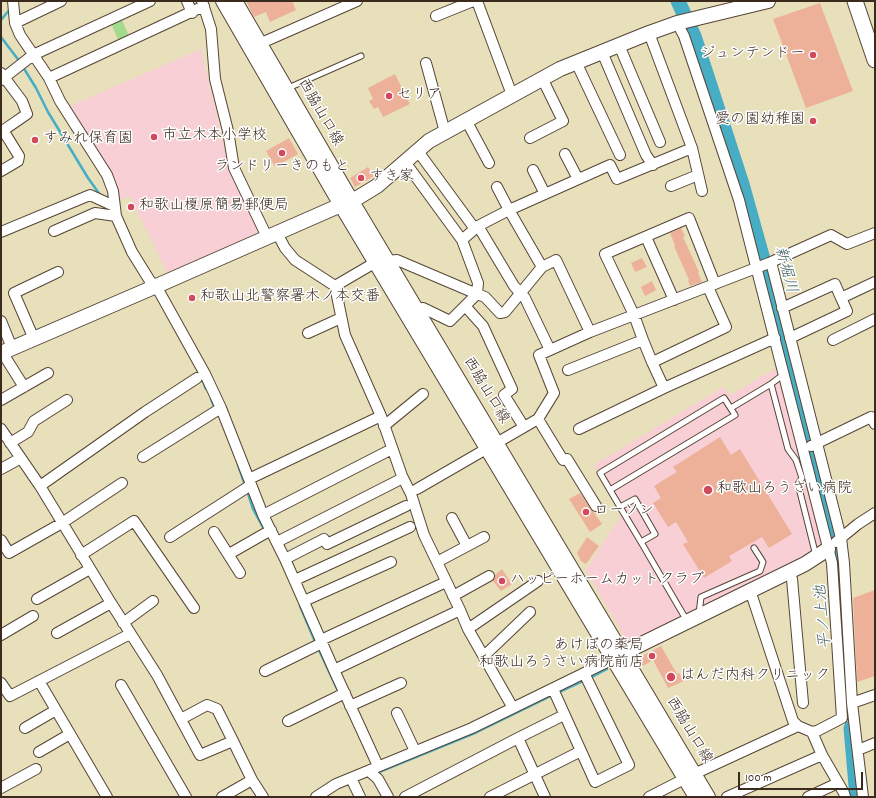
<!DOCTYPE html>
<meta charset="utf-8">
<style>
body{margin:0}
#map{position:relative;width:876px;height:798px;overflow:hidden;background:#e8e0bb;font-family:Dekko,sans-serif}
canvas{display:block}
.frame{position:absolute;inset:0;border:2px solid #3b2a1e;pointer-events:none}
.scale{position:absolute;left:738px;top:772px;width:125px;height:18px;box-sizing:border-box;border:2px solid #3b2a1e;border-top:0;padding-left:5px;font-size:12px;line-height:14px;white-space:nowrap;color:#3b2a1e;-webkit-text-stroke:3px #fff;paint-order:stroke}
</style>
<div id="map">
<canvas width="876" height="798"></canvas>
<div class="frame"></div>
<div class="scale">100 m</div>
</div>
<script>
const context = document.querySelector('canvas').getContext('2d');
context.lineJoin = 'round';
function fillPath(path, color) { context.fillStyle = color; context.fill(path, 'evenodd'); }
const toPath = rows => new Path2D(rows.map(r => 'M' + r).join(''));
function strokePath(path, color, width, dash) { context.strokeStyle = color; context.lineWidth = width; context.lineCap = dash ? 'butt' : 'round'; context.setLineDash(dash || []); context.stroke(path); }
function label(font, color, halo, rows, align = 'center') {
  context.font = font + ' Dekko,"Klee One",sans-serif'; context.lineWidth = 3; context.setLineDash([]); context.textBaseline = 'middle'; context.strokeStyle = halo; context.fillStyle = color; for (const [text, x, y, turn = 0] of rows) {
    context.save(); context.translate(x, y); context.rotate((+turn || 0) * Math.PI / 180); context.textAlign = isNaN(turn) ? turn : align; if (halo) context.strokeText(text, 0, 0); context.fillText(text, 0, 0); context.restore();
  }
}
fillPath(toPath([
 [201,49,229,167,258,233,167,273,130,196,117,201,68,107],
 [778,367,822,543,799,559,628,644,586,570,621,515,594,465,723,387,730,395]
]), '#f7cfd5');
fillPath(toPath([
 [121,18,130,38,119,42,111,23]
]), '#a2db8d');
strokePath(toPath([
 [1,20,10,9],
 [1,37,20,62],
 [23,67,36,88,48,112,88,178,101,196],
 [201,377,206,389],
 [211,399,215,409],
 [238,465,245,485],
 [247,490,253,509,265,531],
 [300,606,316,644],
 [318,648,339,693],
 [590,678,607,669],
 [557,693,585,680],
 [363,744,374,767],
 [377,770,379,772,475,733,553,695]
]), '#46adc5', 2.5);
strokePath(toPath([
 [678,1,694,36,742,184,771,288,838,553,844,643],
 [851,728,857,797]
]), '#46adc5', 15);
fillPath(toPath([
 [246,1,292,1,296,10,270,22,266,12,254,17],
 [820,3,853,91,806,108,773,19],
 [395,74,410,104,383,117,378,107,374,109,369,101,373,99,368,88],
 [289,138,298,154,275,167,266,151],
 [368,167,374,176,355,187,350,178],
 [681,228,685,236,683,237,699,272,698,273,702,282,690,286,688,281,689,280,674,246,675,245,670,233],
 [642,258,647,267,635,272,631,263],
 [652,281,656,290,645,296,641,287],
 [720,437,731,455,740,449,792,534,769,548,762,537,729,556,732,561,704,578,683,544,688,542,676,522,668,527,653,503,661,498,654,486,677,472,673,467],
 [580,493,602,524,590,532,569,499],
 [587,537,599,546,586,564,581,561,577,553],
 [502,569,512,584,501,591,493,581,495,575],
 [875,590,875,676,857,682,853,598],
 [661,646,677,674,679,673,684,681,668,688,653,660,643,666,638,658]
]), '#edb199');
const lane = toPath([
 [286,89,361,56],
 [784,374,771,384,788,449,796,460,802,478,798,484,816,556],
 [731,408,771,384],
 [610,490,735,415,724,398,600,473,620,507,641,542,680,609,687,621],
 [620,507,635,499,655,534,641,542],
 [699,614,701,597,760,571,763,562,754,548]
]);
const street = toPath([
 [13,1,15,23,20,35,49,78,204,6],
 [187,1,192,13],
 [202,1,211,29,215,79,228,131,234,168,267,237],
 [477,1,512,95],
 [436,16,473,1],
 [15,23,61,1],
 [677,23,684,36,739,200,832,563,842,718,817,731,812,732],
 [259,44,357,1],
 [619,45,660,142],
 [602,52,646,155,653,165],
 [576,62,620,155],
 [426,63,445,132],
 [49,78,60,101,107,175,113,191,116,216,132,252,150,281,156,286,160,293,205,374,221,408,263,515,285,559,334,670,378,766],
 [1,80,33,55,150,1],
 [466,120,489,163],
 [1,132,27,114,22,101,1,73],
 [530,138,563,121,542,78],
 [692,148,702,191],
 [417,150,475,229],
 [565,154,578,179],
 [405,162,462,240,478,283,477,294,485,297,500,313,505,312,542,267,556,260,590,332],
 [533,170,545,194],
 [1,171,18,161,19,156,3,130],
 [671,186,698,175],
 [497,187,509,210,610,165,617,179,692,148,649,33],
 [478,226,514,286,525,298,550,350],
 [54,231,95,213,116,216],
 [1,232,90,195,114,206],
 [277,233,285,248,295,260,335,286,376,262],
 [646,237,674,300],
 [462,240,478,226,509,210,542,267],
 [387,261,397,260,477,294,465,306],
 [771,262,841,538,844,563,852,703,863,797],
 [335,286,345,335,381,416,402,476,411,494,424,535,437,562],
 [782,308,835,284,841,298],
 [411,312,416,309,423,308,450,321,465,306,483,326,512,389,504,395,524,427],
 [1,321,12,348],
 [308,333,341,318],
 [790,338,847,311,841,298,875,282],
 [34,339,14,293,58,272],
 [643,340,634,315,605,254,689,218,715,284],
 [833,340,875,319],
 [2,352,24,387],
 [652,362,664,388,775,338],
 [568,370,643,340,652,362,657,360,726,327,708,287],
 [1,400,48,373],
 [538,419,563,460,567,459,596,506],
 [384,426,423,394],
 [1,429,40,486,111,603,157,675,200,755,233,741,252,780,263,797],
 [579,429,664,388],
 [10,443,28,432,34,421,67,400],
 [811,446,871,417,875,424],
 [143,457,221,408],
 [1,469,21,458],
 [249,479,381,416],
 [40,486,145,412,197,378],
 [417,489,538,419,554,393,539,355,590,332,769,263,831,235,847,244,875,233],
 [263,515,392,449],
 [452,518,467,546],
 [214,532,240,573],
 [170,537,251,485],
 [1,540,9,553,62,523,122,483],
 [277,542,399,480],
 [836,542,858,524,875,513],
 [229,554,271,530],
 [81,555,134,521,194,608],
 [285,559,324,539,327,544,406,506],
 [788,572,792,579,803,703],
 [295,580,410,527],
 [750,590,793,721,798,726,812,732,822,755,844,793,845,797],
 [453,596,489,576],
 [37,599,90,569],
 [304,601,391,562],
 [460,610,437,562,484,537],
 [123,623,153,601],
 [57,633,111,603],
 [1,635,33,616],
 [321,640,446,582],
 [484,656,530,612],
 [334,670,460,610,468,629],
 [265,671,322,643],
 [39,681,107,797],
 [1,683,10,696,130,634],
 [121,685,186,797],
 [553,689,595,782,629,765,584,673],
 [852,703,875,695],
 [350,706,401,683],
 [513,708,468,629,538,581],
 [397,713,415,751],
 [181,719,207,705,217,709,233,741],
 [288,721,345,693],
 [25,728,56,710],
 [518,738,564,715],
 [858,750,875,743],
 [39,752,70,734],
 [369,771,378,779,388,797],
 [351,778,360,797],
 [1,788,36,769],
 [222,797,252,780],
 [316,797,336,784,472,728,613,659],
 [405,797,518,738,545,797],
 [490,797,581,751],
 [649,797,694,774,798,726],
 [727,797,822,755],
 [808,797,838,783]
]);
const secondary = toPath([
 [223,1,341,205,696,797],
 [235,1,351,200,708,797],
 [1,353,161,284,359,197,377,186,429,141,560,69,649,33,677,23,768,1],
 [613,658,805,564,828,549]
]);
const primary = toPath([
 [855,1,875,60]
]);
strokePath(lane, '#554536', 7);
strokePath(street, '#554536', 12);
strokePath(secondary, '#554536', 16);
strokePath(primary, '#554536', 17);
strokePath(lane, '#fff', 5);
strokePath(street, '#fff', 10);
strokePath(secondary, '#fff', 14);
strokePath(primary, '#fff', 15);
for (const [x, y, r, color] of [
 [813,55,4,"#d1495b"],
 [389,96,4,"#d1495b"],
 [813,121,4,"#d1495b"],
 [154,137,4,"#d1495b"],
 [35,140,4,"#d1495b"],
 [282,153,4,"#d1495b"],
 [361,178,4,"#d1495b"],
 [131,207,4,"#d1495b"],
 [192,298,4,"#d1495b"],
 [708,490,5,"#d1495b"],
 [586,512,4,"#d1495b"],
 [502,581,4,"#d1495b"],
 [652,656,4,"#d1495b"],
 [671,677,5,"#d1495b"]
]) { const dot = new Path2D(); dot.arc(x, y, r, 0, 2 * Math.PI); context.fillStyle = color; context.fill(dot); strokePath(dot, '#fff', 1.5); }
label('15px', '#3b2a1e', '#fff', [
 ["ジュンテンドー",805,55,"right"],
 ["セリア",397,96],
 ["愛の園幼稚園",805,121,"right"],
 ["市立木本小学校",162,137],
 ["すみれ保育園",43,140],
 ["ランドリーきのもと",282,168,"center"],
 ["すき家",369,178],
 ["和歌山榎原簡易郵便局",139,207],
 ["和歌山北警察署木ノ本交番",200,298],
 ["和歌山ろうさい病院",717,490],
 ["ローソン",594,512],
 ["ハッピーホームカットクラブ",510,581],
 ["あけぼの薬局",644,647,"right"],
 ["和歌山ろうさい病院前店",644,664,"right"],
 ["はんだ内科クリニック",680,677]
], 'left');
label('15px', '#3b2a1e', '#fff', [
 ["西脇山口線",319,113,60],
 ["西脇山口線",485,391,59],
 ["西脇山口線",688,731,59]
]);
label('italic 16px', '#3f5e61', '#fff', [
 ["新堀川",784,270,75],
 ["平ノ上池",825,617,-95]
]);
</script>
